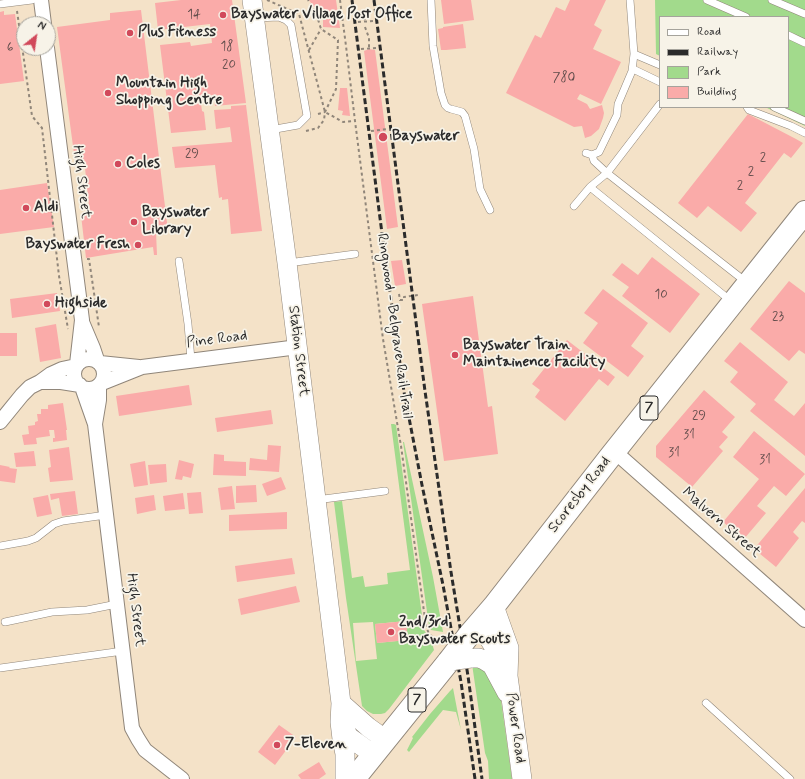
<!DOCTYPE html>
<style>
body{margin:0}
#map{position:relative;width:805px;height:779px;overflow:hidden;background:#f4e2c8;font-family:Mynerve,sans-serif}
canvas{display:block}
.legend{position:absolute;left:659px;top:16px;width:130px;height:92px;box-sizing:border-box;background:#f7f3e8;border:1px solid #a5a39c;margin:0;padding:5px 7px;list-style:none;font-size:12px;color:#2b2b2b}
.legend li{display:flex;align-items:center;gap:8px;height:20px}
.legend b{width:20px;border:1px solid #a5a39c}
.north{position:absolute;left:16px;top:16px;width:40px;height:40px;box-sizing:border-box;background:#f7f3e8;border:1px solid #a5a39c;border-radius:50%;rotate:30deg;font-size:11px;font-weight:700;line-height:16px;text-align:center;color:#2b2b2b}
.north::after{content:'';display:block;margin:auto;width:14px;height:18px;background:#d1495b;clip-path:polygon(50% 0,100% 100%,50% 72%,0 100%)}
</style>
<div id="map">
<canvas width="805" height="779"></canvas>
<ul class="legend">
<li><b style="height:5px;background:#fff"></b>Road</li>
<li><b style="height:5px;background:#2b2b2b"></b>Railway</li>
<li><b style="height:11px;background:#a2da8c"></b>Park</li>
<li><b style="height:11px;background:#faaba9"></b>Building</li>
</ul>
<div class="north">N</div>
</div>
<script>
const context = document.querySelector('canvas').getContext('2d');
context.lineJoin = 'round';
function fillPath(path, color) { context.fillStyle = color; context.fill(path, 'evenodd'); }
const toPath = rows => new Path2D(rows.map(r => 'M' + r).join(''));
function strokePath(path, color, width, dash) { context.strokeStyle = color; context.lineWidth = width; context.lineCap = dash ? 'butt' : 'round'; context.setLineDash(dash || []); context.stroke(path); }
function label(font, color, halo, rows, align = 'center') {
  context.font = font + ' Mynerve,sans-serif'; context.lineWidth = 3.5; context.setLineDash([]); context.textBaseline = 'middle'; context.strokeStyle = halo; context.fillStyle = color; for (const [text, x, y, turn = 0] of rows) {
    context.save(); context.translate(x, y); context.rotate((+turn || 0) * Math.PI / 180); context.textAlign = isNaN(turn) ? turn : align; if (halo) context.strokeText(text, 0, 0); context.fillText(text, 0, 0); context.restore();
  }
}
fillPath(toPath([
 [655,0,805,0,805,126,765,107,788,107,788,17,660,17,660,56,656,54],
 [391,424,394,424,396,425,424,630,431,640,434,650,389,709,385,713,381,714,373,714,367,711,362,706,346,598,334,502,342,501,352,578,363,576,365,587,388,584,387,573,410,570],
 [406,621,407,640,377,643,375,624],
 [373,622,377,659,356,661,353,623],
 [403,442,404,442,433,577,443,632,431,630,429,626],
 [479,663,500,693,512,779,489,779,488,761,485,753,472,664],
 [453,688,461,730,456,712,443,710,409,752,407,750,413,738,412,737,430,714,450,691]
]), '#a2da8c');
fillPath(toPath([
 [181,0,232,0,246,103,215,106,214,95,200,97,202,111,204,112,206,130,171,133,160,45,190,42,191,46,212,43,210,24,158,30,155,3],
 [309,0,336,0,340,28,323,27,323,20,318,10,313,6],
 [441,0,471,0,474,20,444,24],
 [570,0,606,0,594,25,602,30,593,49,621,62,601,104,580,94,577,99,587,104,590,109,602,105,604,113,603,118,599,129,591,136,585,138,582,126,574,127,506,93,535,35,541,38,556,7,565,11],
 [141,10,168,231,156,232,157,255,154,255,153,247,86,258,81,215,90,214,84,159,75,161,57,27,110,20,110,13],
 [4,11,4,15,15,14,24,81,0,84,0,12],
 [463,24,466,48,446,50,441,50,438,29,443,28,443,27],
 [369,49,375,50,398,227,387,229,364,51],
 [340,88,347,88,350,116,342,115,343,111,338,110],
 [246,105,262,231,231,234,228,199,222,200,222,197,219,198,215,165,175,168,172,147,232,142,230,127,216,129,214,110,231,109,231,106],
 [748,114,796,139,803,143,791,158,784,153,745,203,757,213,741,232,708,206,697,218,678,203],
 [47,183,54,227,0,234,0,190],
 [652,257,700,294,670,333,622,296,629,287,612,275,622,263,638,275],
 [402,260,406,284,395,286,391,261],
 [789,281,805,293,805,354,799,350,789,361,750,329],
 [603,289,648,323,631,346,644,356,628,377,583,343,598,323,584,313],
 [57,293,60,311,12,318,10,299],
 [473,296,488,407,492,406,498,454,444,461,422,304],
 [56,324,61,358,40,362,35,328],
 [0,333,17,333,17,356,0,356],
 [567,340,615,377,608,386,599,379,565,421,535,397,540,390,532,384],
 [740,342,788,382,774,400,794,416,805,403,805,456,750,411,756,404,730,382,738,372,724,361],
 [189,385,192,405,119,416,116,396],
 [704,390,735,417,722,432,728,437,719,447,723,451,692,487,656,457,656,446],
 [63,403,67,430,66,430,67,440,53,442,53,438,55,438,54,430,49,430,50,436,36,438,37,444,24,445,22,435,29,434,28,426,35,425,35,422,38,421,37,414,41,414,41,409,48,409,48,405],
 [271,410,273,424,217,432,215,418],
 [754,431,805,474,786,496,774,486,757,506,766,513,744,539,723,522,759,479,733,457],
 [268,445,281,446,279,472,249,470,250,458,267,460],
 [69,447,73,480,50,482,48,468,51,467,49,450],
 [34,451,36,466,16,467,14,453],
 [214,454,224,455,224,461,246,462,246,476,213,475],
 [179,460,194,464,191,478,183,476,182,480,175,479],
 [145,461,148,485,134,487,130,464],
 [166,464,167,482,150,484,148,465],
 [0,465,10,467,9,468,17,469,15,483,0,481],
 [281,477,286,489,267,496,262,484],
 [256,485,257,502,236,503,236,486],
 [232,486,235,509,221,510,218,488],
 [805,488,805,523,802,521,793,532,799,538,776,567,754,549],
 [75,491,78,514,62,516,59,498,51,500,50,494],
 [201,492,203,513,189,514,187,493],
 [183,493,185,509,165,511,163,496],
 [48,495,52,514,37,517,33,498],
 [154,495,156,510,137,514,135,498],
 [287,512,287,529,229,531,229,515],
 [292,558,295,574,237,582,235,566],
 [296,586,300,602,241,615,238,599],
 [406,621,408,640,377,643,375,624],
 [279,725,296,737,275,765,258,752],
 [319,762,326,774,319,779,301,779,298,775]
]), '#faaba9');
const service = toPath([
 [431,0,433,46,441,93,445,105,448,108,451,109,462,112,465,116,474,149,480,189,490,210],
 [707,0,746,17],
 [772,0,805,14],
 [0,4,32,0],
 [255,18,279,17,286,20,291,25,307,116,298,125,270,130],
 [788,35,805,43],
 [634,54,660,65],
 [633,69,660,82],
 [747,107,749,110,791,126,805,133],
 [774,107,805,121],
 [586,153,592,155,599,152,617,115,618,104,632,71,634,54,630,0],
 [592,155,594,161,607,173,746,282],
 [590,187,731,301],
 [574,206,590,187,607,173,660,104],
 [179,261,188,324,191,360],
 [288,263,355,254],
 [316,500,385,491],
 [0,546,28,541,36,538,54,524,63,521,106,515],
 [5,622,52,612,87,610,117,604],
 [0,668,123,651],
 [706,703,790,779]
]);
const minor = toPath([
 [41,0,44,24],
 [47,48,82,320,77,364],
 [82,322,93,348,97,360],
 '74 374a15 15 0 1 1 30 0a15 15 0 1 1-30 0Z',
 [100,363,139,367],
 [40,382,61,382,80,385],
 [102,383,142,367,298,347],
 [82,387,95,424,132,728,138,739,145,750,182,779],
 [0,422,22,395,30,387,40,382,51,374,62,369,76,366],
 [95,424,99,400,99,385],
 [614,451,805,620]
]);
const secondary = toPath([
 [252,0,287,263,341,703,340,722,342,739,345,754,345,779],
 [494,606,509,648,508,676,522,779],
 [479,622,500,657,506,671],
 [471,658,479,658,484,660,492,665,507,693],
 [341,703,368,727,386,740],
 [341,723,349,737,374,755]
]);
const primary = toPath([
 [469,635,494,606,610,457,805,212],
 [354,779,449,661]
]);
strokePath(service, '#90867a', 8);
strokePath(minor, '#90867a', 16);
strokePath(secondary, '#90867a', 20);
strokePath(primary, '#90867a', 24);
strokePath(toPath([
 [267,0,299,14,325,112,343,122,355,121],
 [340,0,346,46,355,121,383,339,401,446,426,626,429,634,442,644],
 [17,11,32,116,42,128,59,276,68,329],
 [364,17,365,21],
 [358,22,373,21],
 [365,27,369,38,369,49],
 [361,49,377,48],
 [309,50,321,29],
 [318,114,325,112],
 [306,131,318,128,324,120,325,112,336,89,338,40,321,29,316,13,308,0],
 [371,131,388,129],
 [87,259,89,259,99,327],
 [399,294,400,300,404,300,404,297,418,295]
]), '#90867a', 2, [3, 3]);
strokePath(service, '#fff', 7);
strokePath(minor, '#fff', 14);
strokePath(secondary, '#fff', 19);
strokePath(primary, '#fff', 22);
strokePath(toPath([
 [352,0,384,249,404,392,422,485,443,585,461,682,475,779],
 [374,0,425,391,451,572,468,676,482,779]
]), '#2b2b2b', 3, [6, 3]);
const secondaryBridge = toPath([
 [449,661,471,658]
]);
const primaryBridge = toPath([
 [449,661,469,635]
]);
strokePath(secondaryBridge, '#90867a', 20, []);
strokePath(primaryBridge, '#90867a', 24, []);
strokePath(secondaryBridge, '#fff', 19);
strokePath(primaryBridge, '#fff', 22);
for (const [x, y, r, color] of [
 [223,15,4,"#d1495b"],
 [130,33,4,"#d1495b"],
 [108,93,4,"#d1495b"],
 [383,137,5,"#d1495b"],
 [118,164,4,"#d1495b"],
 [26,208,4,"#d1495b"],
 [134,222,4,"#d1495b"],
 [138,245,4,"#d1495b"],
 [47,304,4,"#d1495b"],
 [455,355,4,"#d1495b"],
 [391,632,4,"#d1495b"],
 [277,745,4,"#d1495b"]
]) { const dot = new Path2D(); dot.arc(x, y, r, 0, 2 * Math.PI); context.fillStyle = color; context.fill(dot); strokePath(dot, '#f7f3e8', 1.5); }
label('13px', '#5f4b4a', null, [
 ["14",194,15],
 ["18",227,47],
 ["6",10,48],
 ["20",229,65],
 ["780",564,78],
 ["29",192,154],
 ["2",763,158],
 ["2",751,172],
 ["2",740,186],
 ["10",661,295],
 ["23",778,317],
 ["29",699,416],
 ["31",689,435],
 ["31",674,453],
 ["31",765,460]
]);
for (const [x, y, w] of [
 [649,408,18],
 [417,700,18]
]) { const box = new Path2D(); box.roundRect(x - w / 2, y - 12, w, 24, 3); context.fillStyle = '#f7f3e8'; context.fill(box); strokePath(box, '#2b2b2b', 1); }
label('bold 14px', '#2b2b2b', null, [
 ["7",649,408],
 ["7",417,700]
]);
label('bold 15px', '#2b2b2b', '#f7f3e8', [
 ["Bayswater Village Post Office",231,15],
 ["Plus Fitness",138,33],
 ["Mountain High",116,84],
 ["Shopping Centre",116,101],
 ["Bayswater",392,137],
 ["Coles",126,164],
 ["Aldi",34,208],
 ["Bayswater",142,213],
 ["Library",142,230],
 ["Bayswater Fresh",130,245,"right"],
 ["Highside",55,304],
 ["Bayswater Train",463,346],
 ["Maintainence Facility",463,363],
 ["2nd/3rd",399,623],
 ["Bayswater Scouts",399,640],
 ["7-Eleven",285,745]
], 'left');
label('15px', '#2b2b2b', '#f7f3e8', [
 ["High Street",81,182,83],
 ["Ringwood - Belgrave Rail Trail",394,326,82],
 ["Pine Road",217,340,-7],
 ["Station Street",298,351,83],
 ["Scoresby Road",580,495,-52],
 ["Malvern Street",721,523,41],
 ["High Street",135,610,83],
 ["Power Road",515,728,82]
]);
</script>
